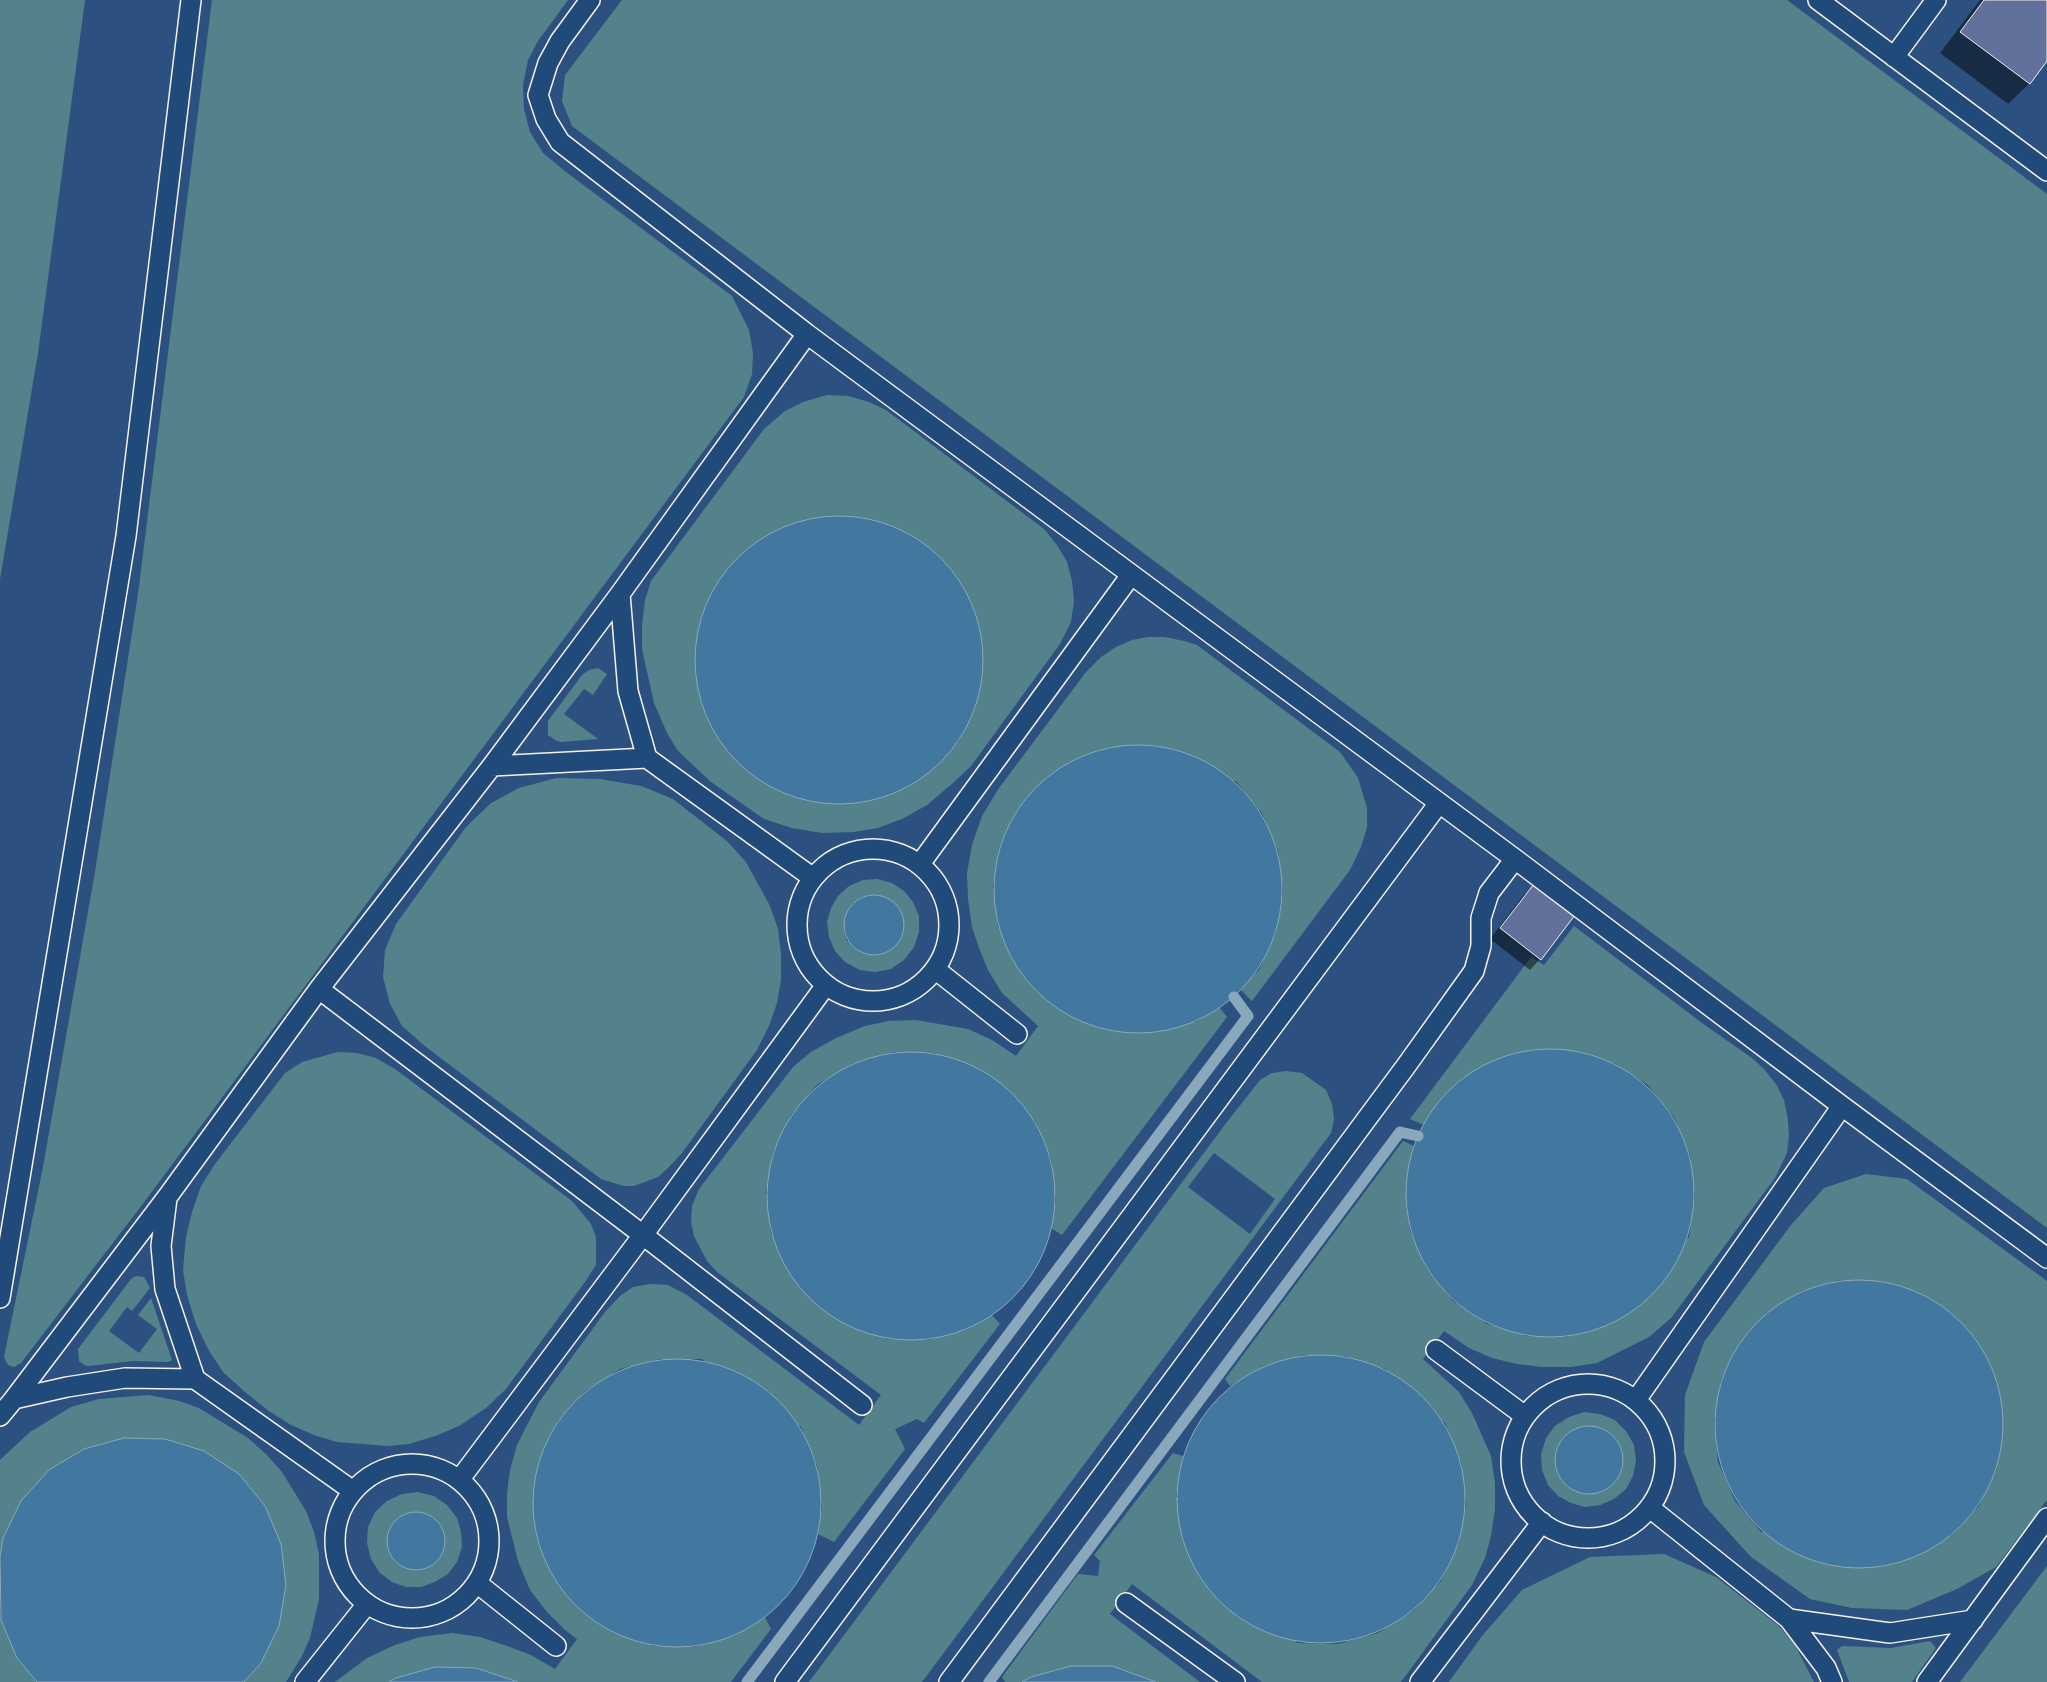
<!DOCTYPE html>
<style>
body{margin:0}
canvas{display:block;background:#2c5180}
</style>
<canvas width="2047" height="1682"></canvas>
<script>
const context = document.querySelector('canvas').getContext('2d');
context.lineJoin = 'round';
function fillPath(path, color) { context.fillStyle = color; context.fill(path, 'evenodd'); }
const toPath = rows => new Path2D(rows.map(r => 'M' + r).join(''));
function strokePath(path, color, width, dash) { context.strokeStyle = color; context.lineWidth = width; context.lineCap = dash ? 'butt' : 'round'; context.setLineDash(dash || []); context.stroke(path); }
fillPath(toPath([
 [0,0,85,0,38,353,0,579],
 [212,0,568,0,538,41,528,60,523,85,524,109,530,132,543,153,566,172,732,296,749,330,753,353,752,374,744,397,732,413,145,1201,21,1363,14,1367,8,1365,4,1357,43,1167,95,872,138,594],
 [622,0,1787,0,2047,194,2047,1228,572,126,562,101,565,75],
 [827,395,848,396,869,402,886,410,1044,529,1057,545,1067,562,1072,581,1074,601,1071,622,1060,644,971,766,953,783,927,805,904,818,878,828,854,832,822,833,792,828,764,819,711,782,678,751,667,733,654,703,642,649,642,625,645,600,651,581,764,429,785,411,803,402],
 [977,704,959,741,931,771],
 [1148,637,1165,637,1184,641,1197,645,1340,752,1358,778,1367,808,1367,827,1361,847,1350,870,1252,1001,1240,989,1259,970,1276,933,1283,892,1278,851,1262,813,1236,781,1000,845,993,886,998,927,1196,1022,1219,1007,1227,1017,1062,1235,1051,1228,1056,1199,1051,1158,1035,1121,935,1053,894,1052,854,1063,818,1084,791,1115,773,1152,766,1193,771,1234,887,1339,928,1340,968,1329,992,1315,1000,1324,924,1423,917,1419,895,1429,905,1449,834,1542,818,1534,822,1506,817,1465,801,1427,702,1359,660,1359,620,1369,585,1391,557,1422,580,1610,614,1633,653,1646,694,1647,734,1636,765,1617,771,1629,731,1682,518,1682,476,1668,396,1678,389,1682,335,1682,367,1658,395,1645,420,1637,452,1633,480,1637,507,1646,531,1655,555,1669,577,1639,565,1630,547,1612,530,1590,518,1561,507,1517,507,1494,510,1470,517,1445,539,1402,605,1312,620,1296,633,1287,650,1284,668,1285,687,1295,859,1425,881,1395,717,1272,707,1261,694,1236,691,1222,692,1206,699,1189,793,1067,811,1052,836,1038,865,1026,889,1021,916,1020,968,1029,992,1040,1016,1056,1038,1026,1002,993,988,970,979,948,972,927,968,899,967,873,972,845,982,816,999,788,1086,672,1101,657,1116,647,1132,640],
 [598,668,607,674,593,695,584,689,564,714,598,739,561,742,555,740,548,735,548,721,582,675,589,670],
 [556,778,600,779,641,786,673,799,728,842,746,862,770,906,778,929,781,954,781,980,777,1003,769,1026,757,1050,682,1153,668,1168,658,1177,634,1186,624,1186,601,1179,426,1047,402,1026,390,1004,383,977,385,950,396,924,466,827,491,803,519,788],
 [877,879,892,883,904,891,913,902,919,916,919,932,914,947,904,960,891,969,875,972,860,970,845,962,835,951,829,937,827,922,831,908,838,896,849,886,863,880],
 [869,895,879,896,888,899,896,905,901,913,904,922,903,932,847,941,844,931,844,921,852,904,860,898],
 [1574,926,1702,1023,1752,1058,1764,1069,1776,1084,1784,1100,1788,1120,1789,1135,1787,1153,1775,1178,1671,1318,1649,1337,1597,1363,1570,1367,1543,1367,1517,1364,1492,1358,1469,1348,1444,1331,1423,1359,1459,1392,1472,1413,1491,1456,1495,1483,1495,1509,1491,1536,1485,1558,1472,1585,1401,1682,1262,1682,1132,1584,1110,1614,1200,1682,1156,1682,1112,1666,1071,1666,1031,1677,1022,1682,1005,1682,1002,1677,1078,1574,1098,1576,1100,1561,1094,1555,1173,1453,1183,1456,1176,1497,1297,1643,1338,1644,1378,1633,1413,1611,1441,1581,1459,1543,1466,1503,1461,1462,1445,1423,1385,1369,1345,1356,1304,1355,1264,1366,1230,1386,1225,1379,1403,1141,1414,1146,1406,1190,1410,1231,1427,1269,1453,1301,1487,1324,1526,1336,1567,1337,1689,1237,1695,1196,1690,1155,1674,1117,1648,1085,1614,1063,1431,1112,1424,1125,1410,1119,1531,957,1544,965],
 [338,1052,357,1053,376,1058,395,1069,572,1201,591,1224,596,1237,596,1265,585,1282,506,1389,486,1408,459,1426,435,1436,409,1444,388,1446,337,1442,314,1435,291,1425,269,1411,245,1392,223,1372,208,1349,196,1324,187,1295,183,1270,186,1237,192,1212,201,1186,215,1164,285,1073,302,1062],
 [1286,1071,1302,1073,1326,1090,1332,1104,1334,1119,1331,1133,922,1682,809,1682,1227,1122,1260,1080,1272,1073],
 [1214,1153,1275,1199,1250,1234,1188,1187],
 [1866,1174,1907,1179,2047,1281,2047,1500,1996,1567,1957,1589,1907,1610,1852,1608,1810,1599,1751,1557,1704,1505,1684,1452,1685,1395,1704,1342,1791,1225,1824,1188],
 [1841,1280,1997,1468,1979,1506,1951,1536,1761,1532,1735,1501,1718,1462,1714,1422,1721,1380,1739,1344,1767,1313,1802,1291],
 [136,1276,144,1277,150,1288,132,1311,127,1307,109,1331,139,1353,157,1329,138,1315,151,1298,172,1360,168,1362,133,1361,88,1366,84,1365,79,1361,78,1349,131,1279],
 [149,1395,179,1401,199,1408,248,1438,266,1454,282,1472,306,1511,314,1532,319,1554,319,1599,310,1638,302,1656,286,1682,244,1682,261,1663,124,1438,84,1449,49,1470,0,1556,0,1460,2,1458,30,1432,71,1407,99,1399],
 [1584,1412,1600,1414,1615,1420,1626,1431,1634,1445,1636,1461,1633,1476,1626,1489,1614,1499,1600,1505,1585,1507,1571,1503,1558,1496,1548,1485,1542,1470,1541,1454,1546,1438,1555,1426,1569,1417],
 [1556,1468,1589,1494,1578,1492,1568,1487,1561,1479],
 [418,1492,434,1496,447,1505,457,1518,461,1532,462,1547,457,1562,448,1574,435,1582,421,1587,406,1587,392,1582,380,1573,371,1559,367,1543,368,1527,375,1512,387,1501,402,1494],
 [444,1547,441,1556,435,1562,428,1567,419,1570,401,1566,394,1560],
 [1664,1554,1716,1577,1779,1626,1796,1647,1814,1682,1449,1682,1482,1636,1522,1590,1590,1557],
 [2047,1566,2047,1682,1960,1682],
 [0,1613,1,1620,17,1658,37,1682,0,1682],
 [1930,1641,1936,1648,1912,1682,1849,1682,1837,1650,1842,1646,1891,1648]
]), '#54828b');
const water = toPath([
 '695 660a144 144 0 1 1 288 0a144 144 0 1 1-288 0Z',
 '994 889a144 144 0 1 1 288 0a144 144 0 1 1-288 0Z',
 '844 925a30 30 0 1 1 60 0a30 30 0 1 1-60 0Z',
 '1406 1193a144 144 0 1 1 288 0a144 144 0 1 1-288 0Z',
 '767 1196a144 144 0 1 1 288 0a144 144 0 1 1-288 0Z',
 '1715 1424a144 144 0 1 1 288 0a144 144 0 1 1-288 0Z',
 '1177 1499a144 144 0 1 1 288 0a144 144 0 1 1-288 0Z',
 '533 1503a144 144 0 1 1 288 0a144 144 0 1 1-288 0Z',
 '1555 1460a34 34 0 1 1 68 0a34 34 0 1 1-68 0Z',
 [124,1438,165,1439,204,1451,239,1474,265,1506,281,1544,286,1585,279,1626,261,1663,244,1682,37,1682,17,1658,1,1620,0,1556,3,1538,21,1501,49,1470,84,1449,124,1438],
 '387 1541a29 29 0 1 1 58 0a29 29 0 1 1-58 0Z',
 [1071,1666,1112,1666,1156,1682,1022,1682,1031,1677,1071,1666],
 [435,1667,476,1668,518,1682,389,1682,396,1678,435,1667]
]);
fillPath(water, '#42789f');
strokePath(water, '#89a8bc', 1);
fillPath(toPath([
 [1980,0,2047,0,2047,59,2029,84,2008,104,1940,53],
 [1534,885,1540,959,1530,970,1490,939,1523,896]
]), '#0007');
strokePath(toPath([
 [747,1682,1248,1016,1234,997],
 [989,1682,1400,1132,1418,1136]
]), '#89a8bc', 11);
const building = toPath([
 [1984,0,2047,0,2047,61,2030,84,1960,32,1984,0],
 [1534,884,1575,915,1541,960,1500,928,1534,884]
]);
fillPath(building, '#62709c');
strokePath(building, '#f4f1e8', 1);
const service = toPath([
 [590,0,560,41,548,63,538,95,546,119,560,142,807,334,1515,859,1842,1106,2047,1258],
 [1818,0,2047,171],
 [1894,57,1936,0],
 [620,594,628,691,647,758,813,878],
 [492,766,647,758],
 '797 925a76 76 0 1 1 152 0a76 76 0 1 1-152 0Z',
 [920,864,1131,575],
 [935,969,1017,1034],
 [319,989,643,1235,862,1405],
 [167,1198,161,1246,165,1289,195,1379],
 [0,1298,126,536,191,0],
 [1436,1350,1525,1416],
 '1511 1461a77 77 0 1 1 154 0a77 77 0 1 1-154 0Z',
 [14,1399,67,1387,125,1378,195,1379,353,1491],
 [1636,1400,1842,1106],
 [0,1416,14,1399,168,1196,319,989,492,766,620,594,807,334],
 '335 1541a77 77 0 1 1 154 0a77 77 0 1 1-154 0Z',
 [460,1479,643,1235,826,985],
 [1650,1508,1789,1619,1890,1633,1973,1620],
 [477,1583,556,1646],
 [1126,1603,1235,1682],
 [1789,1619,1826,1668,1832,1682],
 [305,1682,367,1604],
 [785,1682,1439,803],
 [949,1682,1406,1066,1474,971,1481,946,1481,918,1489,893,1515,859],
 [1420,1682,1542,1522],
 [1927,1682,2047,1518]
]);
strokePath(service, '#f4f1e8', 22);
strokePath(service, '#1f4a7a', 19);
</script>
